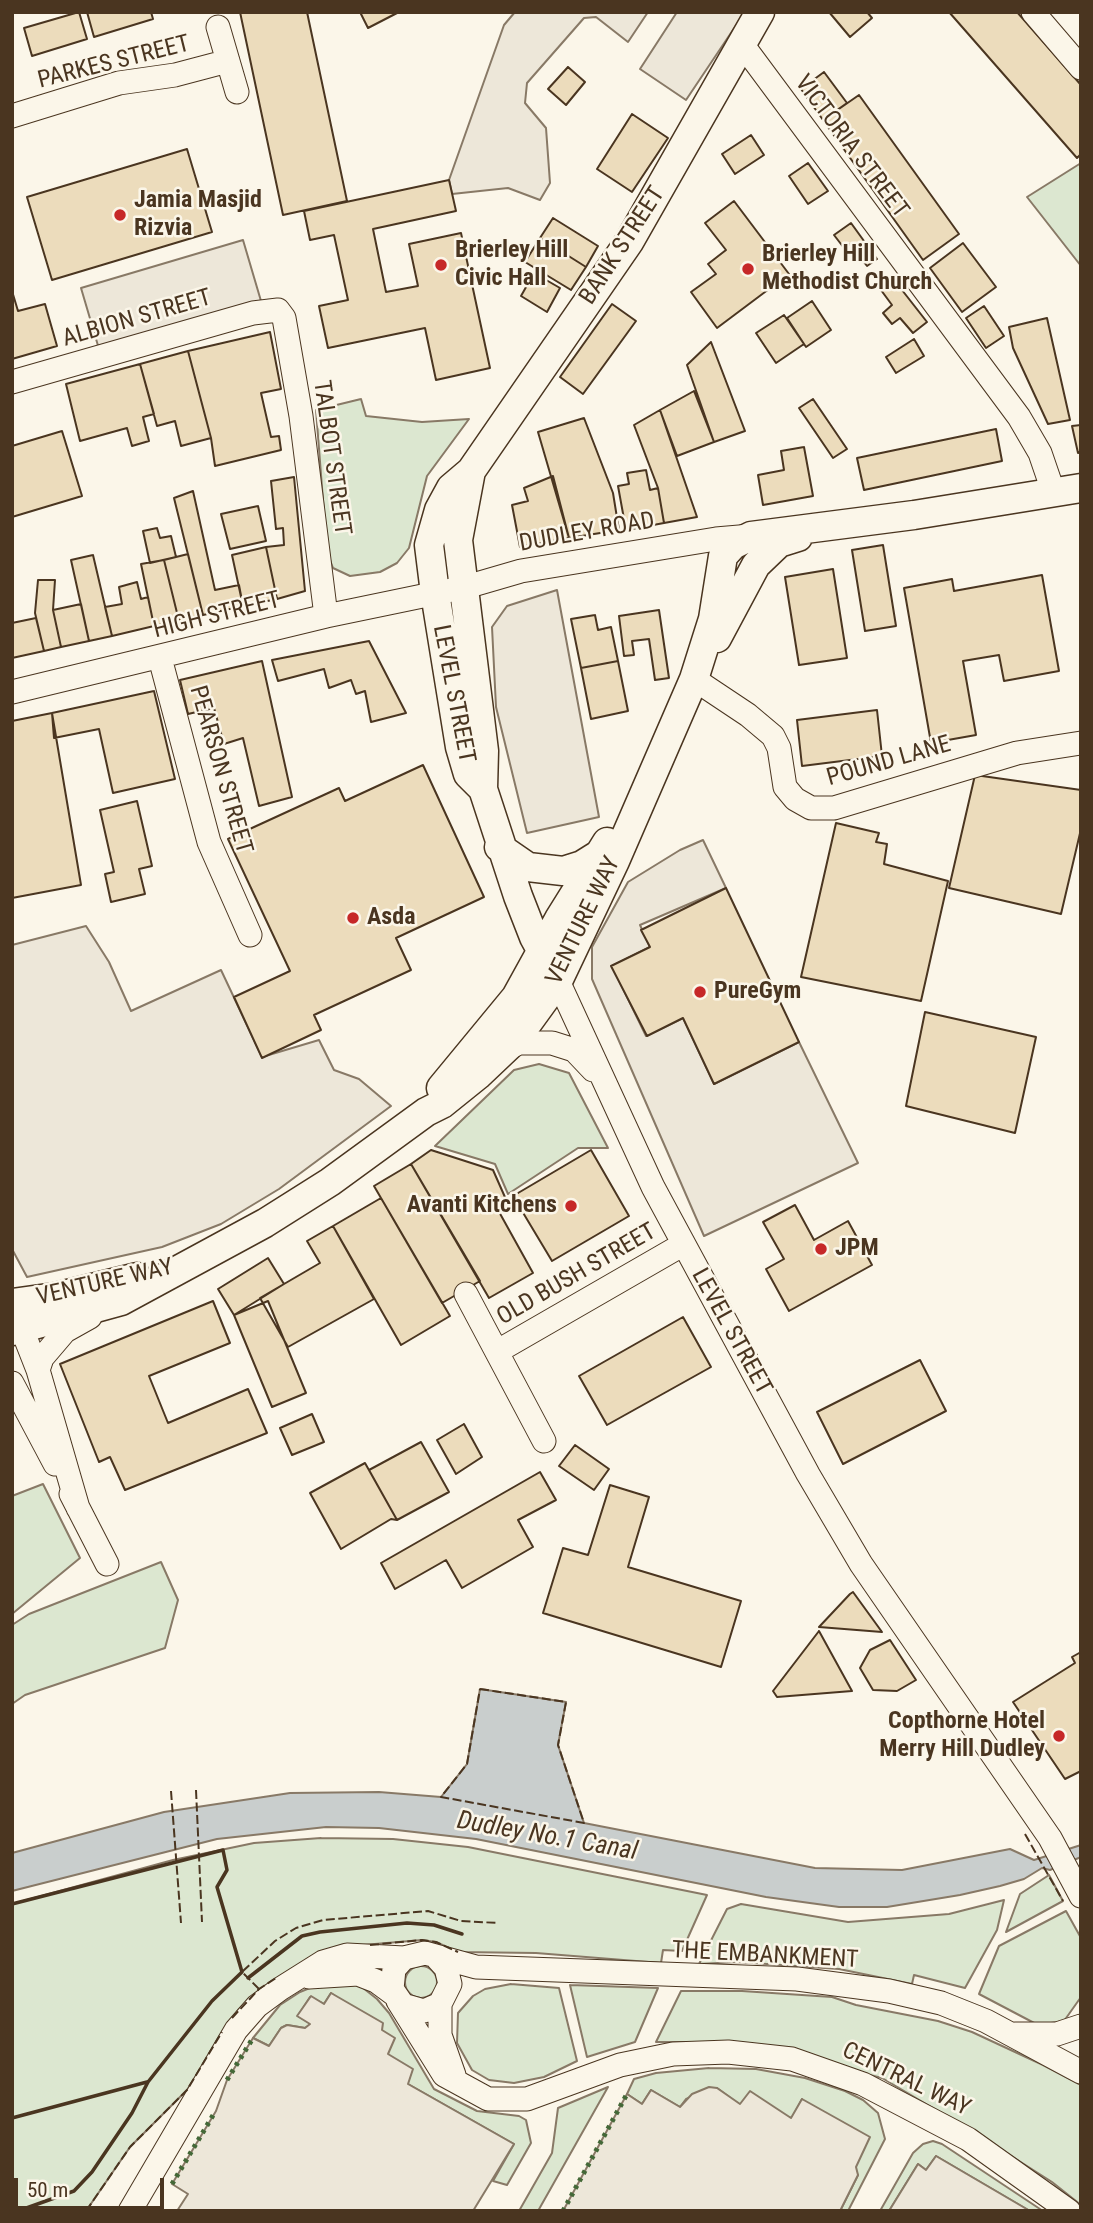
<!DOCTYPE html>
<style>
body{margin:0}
#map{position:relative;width:1093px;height:2223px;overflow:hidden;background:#fbf6e9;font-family:"Roboto Condensed",sans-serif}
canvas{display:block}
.frame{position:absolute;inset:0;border:14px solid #4a3520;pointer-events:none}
.scale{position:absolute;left:14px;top:2178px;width:150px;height:32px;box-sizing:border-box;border:4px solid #4a3520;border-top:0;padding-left:9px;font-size:21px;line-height:24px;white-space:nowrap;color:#4a3520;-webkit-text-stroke:5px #fbf6e9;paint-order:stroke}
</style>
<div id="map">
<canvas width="1093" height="2223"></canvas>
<div class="frame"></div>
<div class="scale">50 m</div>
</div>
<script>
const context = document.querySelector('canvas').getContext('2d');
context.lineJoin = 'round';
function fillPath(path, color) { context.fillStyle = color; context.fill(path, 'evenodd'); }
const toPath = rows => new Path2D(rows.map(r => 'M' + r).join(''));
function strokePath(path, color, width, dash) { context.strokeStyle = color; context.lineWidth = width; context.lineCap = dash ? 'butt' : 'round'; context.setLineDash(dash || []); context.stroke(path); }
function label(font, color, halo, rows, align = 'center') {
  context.font = font + ' "Roboto Condensed",sans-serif'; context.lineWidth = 5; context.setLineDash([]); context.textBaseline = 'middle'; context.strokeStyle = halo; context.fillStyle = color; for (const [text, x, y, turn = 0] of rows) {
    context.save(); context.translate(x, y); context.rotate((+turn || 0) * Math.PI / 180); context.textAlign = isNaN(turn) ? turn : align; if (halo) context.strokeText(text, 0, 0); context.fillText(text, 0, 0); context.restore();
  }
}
const green = toPath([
 [1081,163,1081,266,1027,197,1081,163],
 [361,399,366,416,422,422,469,419,427,476,409,548,397,563,380,572,350,576,333,568,327,552,316,410,361,399],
 [539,1064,569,1073,608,1148,578,1148,508,1194,495,1164,435,1146,514,1070,539,1064],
 [43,1484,80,1558,12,1614,12,1496,43,1484],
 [161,1562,178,1600,165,1648,25,1695,12,1704,12,1625,29,1614,161,1562],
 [321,1838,393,1839,468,1847,707,1895,682,1951,663,1950,661,1963,536,1953,458,1952,436,1942,422,1940,363,1945,291,1969,260,1989,238,2010,187,2090,130,2147,86,2211,12,2211,12,1904,173,1860,254,1843,321,1838],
 [1049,1875,1063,1901,1006,1932,1020,1894,1049,1875],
 [1004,1900,997,1930,965,1988,914,1975,912,1984,839,1969,738,1962,699,1964,727,1909,741,1904,848,1922,949,1914,1004,1900],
 [1066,1911,1081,1938,1081,1997,1064,2021,1038,2025,979,1994,999,1946,1066,1911],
 '405 1982a16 16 0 1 1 32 0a16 16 0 1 1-32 0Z',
 [358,1984,377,1999,389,2013,434,2089,477,2111,519,2116,526,2120,531,2143,507,2185,493,2181,514,2144,408,2084,388,2054,382,2030,331,1993,324,2004,310,1997,298,2016,311,2024,305,2028,287,2025,281,2028,269,2046,253,2038,280,2005,300,1992,317,1985,358,1984],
 [511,1984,559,1988,577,2061,544,2077,514,2083,489,2080,472,2070,457,2043,458,2013,473,1996,485,1989,511,1984],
 [570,1985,658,1988,635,2042,587,2057,570,1985],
 [681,1991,742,1991,832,1997,856,2005,938,2021,972,2032,1043,2065,1081,2085,1081,2205,1052,2182,972,2131,882,2078,735,2042,656,2042,681,1991],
 [709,2068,756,2069,805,2078,845,2091,863,2100,878,2113,885,2139,848,2211,840,2211,858,2175,802,2099,792,2118,740,2105,717,2088,686,2099,680,2107,651,2090,642,2104,627,2094,634,2079,656,2073,709,2068],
 [608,2087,538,2211,519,2211,552,2153,558,2108,608,2087],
 [933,2141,942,2144,1043,2211,1030,2211,936,2156,926,2170,918,2164,889,2211,880,2211,913,2153,923,2144,933,2141]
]);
fillPath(green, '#dce7d0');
strokePath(green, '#887966', 2);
const parking = toPath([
 [515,12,648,12,628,42,596,17,584,18,527,83,525,103,546,128,550,183,540,200,508,188,452,194,449,180,504,25,515,12],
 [677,12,745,12,686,100,640,69,677,12],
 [243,240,261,301,99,349,81,288,243,240],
 [557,590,599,817,527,833,496,707,492,627,507,606,557,590],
 [703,840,726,888,640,925,650,947,612,966,646,1036,683,1018,714,1084,799,1042,858,1163,704,1236,592,979,592,947,628,882,680,850,703,840],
 [86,926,109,962,131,1011,221,970,262,1057,319,1040,334,1070,359,1079,391,1106,279,1189,221,1224,162,1247,27,1277,12,1249,12,945,86,926],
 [331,1993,383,2023,382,2030,395,2038,388,2054,413,2069,408,2084,514,2144,473,2211,177,2211,188,2194,172,2184,216,2111,227,2080,253,2038,269,2046,281,2028,287,2025,305,2028,310,2024,297,2016,311,1996,324,2004,331,1993],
 [709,2087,717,2088,740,2104,750,2091,791,2118,802,2099,870,2137,856,2167,858,2175,840,2211,563,2211,627,2094,642,2104,651,2090,680,2107,692,2094,709,2087],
 [936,2156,1030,2211,889,2211,918,2164,926,2170,936,2156]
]);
fillPath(parking, '#ede7d9');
strokePath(parking, '#887966', 2);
const water = toPath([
 [480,1689,566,1702,558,1745,584,1823,815,1868,902,1870,1010,1849,1034,1860,1081,1845,1081,1857,1050,1870,1042,1868,1024,1879,1000,1886,960,1895,887,1907,839,1907,766,1897,476,1839,379,1828,326,1827,217,1839,12,1891,12,1853,164,1812,290,1793,379,1792,441,1797,467,1764,480,1689]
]);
fillPath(water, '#c9cecd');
strokePath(water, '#887966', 2);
const building = toPath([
 [79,12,87,39,32,56,24,28,79,12],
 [87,12,151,12,153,19,94,37,87,12],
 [240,12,307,12,347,201,283,215,240,12],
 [360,12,399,12,368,28,360,12],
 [829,12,867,12,872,18,850,37,829,12],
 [949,12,1017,12,1081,85,1081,154,1077,158,949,12],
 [568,67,585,82,566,105,548,89,568,67],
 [824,72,847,103,823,120,801,89,824,72],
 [859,95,959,234,923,260,823,120,859,95],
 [632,114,668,138,632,192,597,169,632,114],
 [751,135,764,155,735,174,722,154,751,135],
 [187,149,212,232,52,280,27,197,187,149],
 [808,163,828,191,808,204,789,176,808,163],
 [449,180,456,211,373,229,386,292,418,286,409,244,461,233,490,368,436,380,425,328,328,348,319,306,348,300,334,235,310,240,304,211,449,180],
 [734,201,789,274,717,328,691,292,716,274,708,264,726,250,705,223,734,201],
 [553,218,598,246,586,267,540,238,553,218],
 [851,223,877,259,867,266,850,244,844,248,834,235,851,223],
 [540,238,586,267,571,290,525,262,540,238],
 [963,243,996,287,962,312,930,268,963,243],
 [534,273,560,288,547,312,521,296,534,273],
 [891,276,927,322,913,333,900,318,892,324,883,313,892,305,878,286,891,276],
 [12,291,18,311,45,304,57,346,12,359,12,291],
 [812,301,831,330,806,347,787,318,812,301],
 [612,304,636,321,583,394,560,377,612,304],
 [984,306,1004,336,986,348,966,318,984,306],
 [784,315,804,344,776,363,756,333,784,315],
 [1047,318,1070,420,1048,424,1013,348,1009,327,1047,318],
 [270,332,281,389,261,393,271,437,279,436,281,450,215,466,211,438,188,351,270,332],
 [914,339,924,356,896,373,886,357,914,339],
 [711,342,745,431,714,442,687,365,711,342],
 [188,351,211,438,181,446,175,421,157,426,140,364,188,351],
 [140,364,154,414,143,417,149,441,132,446,127,428,80,441,66,384,140,364],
 [694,391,714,442,677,456,660,410,694,391],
 [813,399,847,449,833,458,799,408,813,399],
 [660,410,697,517,664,523,658,488,634,425,660,410],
 [584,418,613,493,619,530,569,538,538,432,584,418],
 [1081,425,1081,452,1078,453,1072,426,1081,425],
 [996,429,1002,461,864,490,857,458,996,429],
 [62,431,82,496,12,517,12,446,62,431],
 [804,447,813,496,763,505,758,475,784,470,781,451,804,447],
 [646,470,650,490,658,488,664,523,626,530,618,486,629,484,627,473,646,470],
 [553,476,569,538,520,547,512,505,528,501,524,488,553,476],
 [294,477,305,591,277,599,266,547,284,545,283,528,276,529,271,481,294,477],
 [193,491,215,590,239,585,243,606,203,615,174,498,193,491],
 [258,506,266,541,230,549,221,514,258,506],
 [157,528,160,538,171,536,176,557,150,563,143,531,157,528],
 [883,545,896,626,865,631,852,550,883,545],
 [266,547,277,599,243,606,232,555,266,547],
 [188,554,203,615,179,621,164,560,188,554],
 [93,555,112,636,89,641,71,560,93,555],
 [164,560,179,621,154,626,141,564,164,560],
 [833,569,847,658,799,665,785,577,833,569],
 [1042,575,1059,671,1004,681,999,655,963,661,976,735,931,743,904,588,952,579,954,591,1042,575],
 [38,580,55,580,53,610,61,647,44,651,35,613,38,580],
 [137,582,141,599,148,597,154,626,112,636,105,607,122,604,119,587,137,582],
 [81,604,89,641,61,647,53,610,81,604],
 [659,610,669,678,655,680,649,639,632,641,634,655,624,656,619,616,659,610],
 [595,615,598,630,611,627,618,661,581,668,571,619,595,615],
 [36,618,44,651,12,658,12,623,36,618],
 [369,641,406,713,371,722,365,691,356,694,351,680,329,688,324,669,278,681,272,660,369,641],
 [262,661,292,797,259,806,243,738,224,744,214,708,188,714,180,680,262,661],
 [618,661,628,711,591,719,581,668,618,661],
 [154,691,175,779,113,793,99,729,54,738,52,713,154,691],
 [877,710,882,756,802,766,797,720,877,710],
 [52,713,81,885,12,898,12,721,52,713],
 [423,765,484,897,396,938,411,970,314,1015,321,1030,262,1058,234,997,290,971,228,839,339,788,345,801,423,765],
 [975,775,1081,790,1081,829,1061,914,949,888,975,775],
 [137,801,152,866,139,869,145,894,111,902,105,874,114,872,100,810,137,801],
 [836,823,879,833,876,842,887,844,884,864,948,881,921,1001,801,977,836,823],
 [726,888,799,1042,714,1084,683,1018,647,1036,611,966,650,947,641,930,726,888],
 [925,1012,1036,1037,1015,1133,906,1106,925,1012],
 [431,1150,493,1170,508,1204,498,1210,533,1273,489,1298,411,1164,431,1150],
 [591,1150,629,1216,552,1261,513,1196,591,1150],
 [411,1164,480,1281,442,1303,374,1186,411,1164],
 [381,1198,450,1316,401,1345,333,1226,381,1198],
 [795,1205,814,1240,848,1221,872,1265,789,1311,766,1269,784,1259,763,1222,795,1205],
 [333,1226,374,1299,288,1347,260,1298,320,1263,307,1241,333,1226],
 [268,1258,284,1284,234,1315,218,1289,268,1258],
 [213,1301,230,1343,149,1376,168,1423,248,1389,267,1433,125,1490,110,1457,99,1462,60,1364,213,1301],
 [268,1301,306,1393,272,1407,234,1315,268,1301],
 [683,1317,711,1367,607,1425,579,1376,683,1317],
 [920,1360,946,1411,843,1464,817,1412,920,1360],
 [312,1414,324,1442,292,1455,280,1428,312,1414],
 [464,1424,482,1457,456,1474,437,1440,464,1424],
 [421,1442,449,1492,397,1520,369,1470,421,1442],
 [575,1445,609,1469,594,1490,559,1466,575,1445],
 [365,1463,397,1520,391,1519,341,1549,310,1493,365,1463],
 [540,1472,556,1500,518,1520,533,1547,462,1588,446,1560,395,1589,381,1563,540,1472],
 [610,1485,649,1497,628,1567,741,1601,721,1667,543,1613,563,1548,588,1555,610,1485],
 [853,1592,882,1632,819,1627,850,1594,853,1592],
 [819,1631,852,1691,777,1697,773,1691,819,1631],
 [890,1640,916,1680,897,1691,873,1690,860,1668,870,1650,890,1640],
 [1081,1652,1081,1771,1065,1779,1013,1702,1075,1663,1072,1657,1081,1652]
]);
fillPath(building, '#ecdcbc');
strokePath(building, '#4a3520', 2);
const minor = toPath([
 [1033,12,1081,68],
 [218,27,237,92],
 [742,44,1019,417,1040,453,1053,491],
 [12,116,119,83,175,75,228,61],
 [12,382,253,313,278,310,284,318,301,416,326,616],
 [160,658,209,842,250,935],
 [694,679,748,715,773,736,779,748,785,787,795,799,811,808,834,808,1017,753,1081,743],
 [12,692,326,616,466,587,521,571,716,539,751,536],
 [558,981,653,1187,808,1474,861,1564,1050,1838,1081,1896],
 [506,1049,519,1043,552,1043,574,1050,593,1070],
 [466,1294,544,1441],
 [16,1314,38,1370,78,1508],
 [498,1351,682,1245],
 [38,1370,42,1358,65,1331,90,1317],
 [12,1383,55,1464],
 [71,1494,107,1564],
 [404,1958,394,1969,392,1989,403,2005,424,2011,440,2004,450,1984,446,1968,435,1956],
 [309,1977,358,1974,376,1981,395,1995],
 [398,2001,444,2075,488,2099,527,2099,620,2065,673,2054,728,2052,792,2059,863,2084,968,2139,1069,2211],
 [440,2004,440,2035,454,2075],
 [1015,2034,1057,2034,1081,2026],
 [130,2211,236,2030,257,2006,280,1989,323,1962,347,1955,404,1958,425,1953,476,1967,797,1979,889,1991,941,2003,986,2021,1081,2072]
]);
const major = toPath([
 [471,471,458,540,484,751,483,789,518,896,534,937,558,981],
 [717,638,756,565,779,543,798,537],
 [483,789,468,774,460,747,435,593,429,545,439,510,451,488,471,471,629,242,760,12],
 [499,847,528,867,563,871,582,865,598,855],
 [441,1088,516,997,559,919,607,842],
 [12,1303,55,1297,137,1277],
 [12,1331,121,1301,265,1223,330,1182,426,1112,442,1104,478,1075,516,1039,558,981,615,861,694,679,713,619,723,556,733,545,751,536,914,515,1081,488]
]);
strokePath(minor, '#4a3520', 25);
strokePath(major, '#4a3520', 31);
strokePath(minor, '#fbf6e9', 23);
strokePath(major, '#fbf6e9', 28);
strokePath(toPath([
 [227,2080,253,2038],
 [172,2184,215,2112],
 [563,2211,627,2094]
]), '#436837', 5, [3.5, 5]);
strokePath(toPath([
 [480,1689,566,1702,558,1745,584,1823,441,1797,467,1764,480,1689],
 [196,1790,202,1922],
 [171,1791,181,1923],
 [1025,1834,1063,1901],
 [370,1945,422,1940,436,1942,458,1952],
 [259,1989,242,1972,275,1941,296,1928,323,1920,428,1911,461,1921,498,1923],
 [232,2018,259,1989,276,1978],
 [86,2211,130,2147,187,2090,222,2032]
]), '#4a3520', 2, [9, 3.5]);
strokePath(toPath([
 [12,1904,223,1850,227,1870,217,1887,242,1972,212,2001,148,2082,132,2113,92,2172,74,2191,18,2211],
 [248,1978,302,1936,320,1932,407,1923,434,1925,462,1934],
 [12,2118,147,2082]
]), '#4a3520', 3.5);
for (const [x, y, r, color] of [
 [120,215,7,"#c62828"],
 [441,265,7,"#c62828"],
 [748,269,7,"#c62828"],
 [353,918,7,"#c62828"],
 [700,992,7,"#c62828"],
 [571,1206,7,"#c62828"],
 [821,1249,7,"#c62828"],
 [1059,1736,7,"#c62828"]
]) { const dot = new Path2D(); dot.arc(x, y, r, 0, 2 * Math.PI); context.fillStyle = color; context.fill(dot); strokePath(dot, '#fbf6e9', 2.5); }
label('24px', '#4a3520', '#fbf6e9', [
 ["PARKES STREET",114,63,-14],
 ["VICTORIA STREET",851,147,53],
 ["BANK STREET",623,246,-57],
 ["ALBION STREET",137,319,-16],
 ["TALBOT STREET",331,458,82],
 ["DUDLEY ROAD",587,533,-10],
 ["HIGH STREET",217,616,-14],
 ["LEVEL STREET",453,694,79],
 ["POUND LANE",889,762,-16],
 ["PEARSON STREET",220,770,74],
 ["VENTURE WAY",584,921,-64],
 ["OLD BUSH STREET",577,1275,-30],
 ["VENTURE WAY",105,1283,-13],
 ["LEVEL STREET",731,1332,61],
 ["THE EMBANKMENT",765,1956,3],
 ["CENTRAL WAY",906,2080,26]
]);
label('bold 24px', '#4a3520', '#fbf6e9', [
 ["Jamia Masjid",134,201],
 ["Rizvia",134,229],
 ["Brierley Hill",455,251],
 ["Civic Hall",455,279],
 ["Brierley Hill",762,255],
 ["Methodist Church",762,283],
 ["Asda",367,918],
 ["PureGym",714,992],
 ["Avanti Kitchens",557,1206,"right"],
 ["JPM",835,1249],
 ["Copthorne Hotel",1045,1722,"right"],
 ["Merry Hill Dudley",1045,1750,"right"]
], 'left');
label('italic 26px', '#4a3520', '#fbf6e9', [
 ["Dudley No.1 Canal",547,1837,10]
]);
</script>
